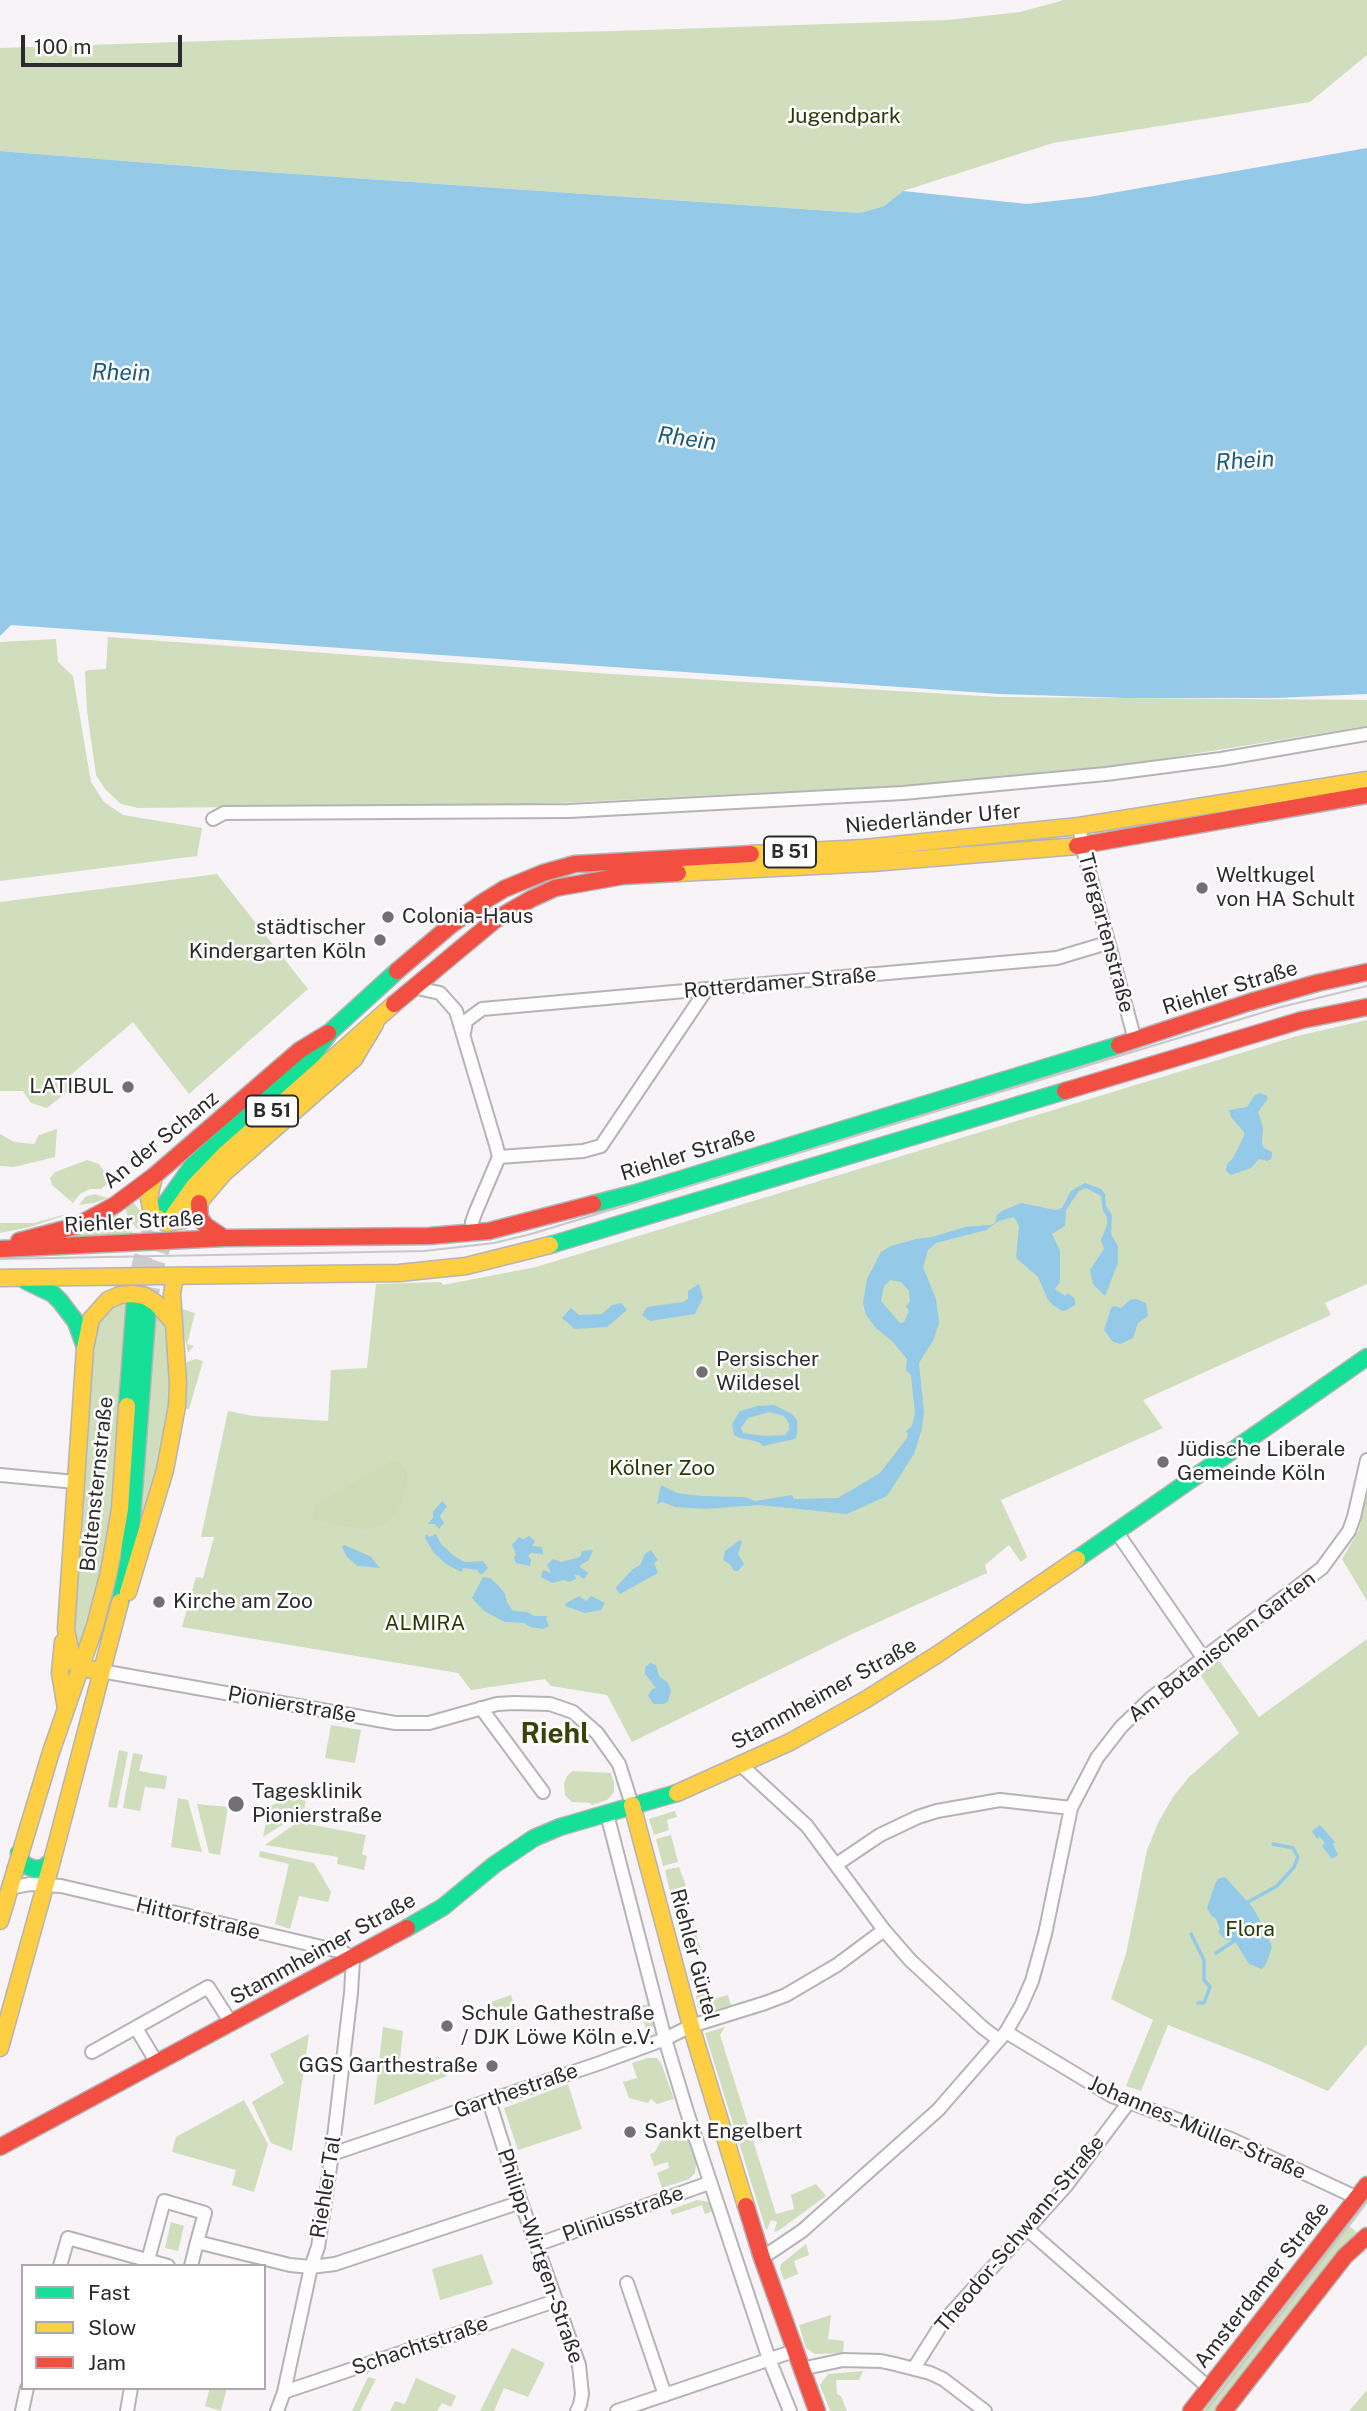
<!DOCTYPE html>
<meta charset="utf-8">
<style>
body{margin:0}
#map{position:relative;width:1367px;height:2411px;overflow:hidden;background:#f7f3f7;font-family:"Public Sans",sans-serif}
canvas{display:block}
.legend{position:absolute;left:21px;top:2264px;width:245px;height:126px;box-sizing:border-box;background:#fff;border:2px solid #abaaab;margin:0;padding:9px 12px;list-style:none;font-size:21px;color:#2c2a2d}
.legend li{display:flex;align-items:center;gap:14px;height:35px}
.legend b{width:35px;border:2px solid #abaaab}
.scale{position:absolute;left:21px;top:35px;width:161px;height:32px;box-sizing:border-box;border:4px solid #2c2a2d;border-top:0;padding-left:9px;font-size:21px;line-height:24px;white-space:nowrap;color:#2c2a2d;-webkit-text-stroke:5px #fff;paint-order:stroke}
</style>
<div id="map">
<canvas width="1367" height="2411"></canvas>
<ul class="legend">
<li><b style="height:9px;background:#16e098"></b>Fast</li>
<li><b style="height:9px;background:#ffcf43"></b>Slow</li>
<li><b style="height:9px;background:#f24e42"></b>Jam</li>
</ul>
<div class="scale">100 m</div>
</div>
<script>
const context = document.querySelector('canvas').getContext('2d');
context.lineJoin = 'round';
function fillPath(path, color) { context.fillStyle = color; context.fill(path, 'evenodd'); }
const toPath = rows => new Path2D(rows.map(r => 'M' + r).join(''));
function strokePath(path, color, width, dash) { context.strokeStyle = color; context.lineWidth = width; context.lineCap = dash ? 'butt' : 'round'; context.setLineDash(dash || []); context.stroke(path); }
function label(font, color, halo, rows, align = 'center') {
  context.font = font + ' "Public Sans",sans-serif'; context.lineWidth = 5; context.setLineDash([]); context.textBaseline = 'middle'; context.strokeStyle = halo; context.fillStyle = color; for (const [text, x, y, turn = 0] of rows) {
    context.save(); context.translate(x, y); context.rotate((+turn || 0) * Math.PI / 180); context.textAlign = isNaN(turn) ? turn : align; if (halo) context.strokeText(text, 0, 0); context.fillText(text, 0, 0); context.restore();
  }
}
fillPath(toPath([
 [1064,0,1367,0,1367,55,1310,102,1053,143,903,191,884,206,860,213,237,170,0,151,0,48,328,37,616,31,948,20,1020,12],
 [108,637,611,674,999,697,1367,700,1367,726,1118,766,955,783,538,804,138,808,121,804,105,789,96,775,87,711,85,672,88,670,106,669],
 [56,639,58,662,73,676,91,782,104,802,123,815,202,828,197,856,0,881,0,642],
 [217,874,308,989,189,1094,133,1022,66,1079,73,1087,47,1108,31,1103,23,1091,0,1091,0,902],
 [1367,1020,1367,1284,1325,1303,1331,1315,1143,1400,1163,1428,1001,1500,1027,1557,1021,1562,1009,1545,985,1565,987,1573,852,1634,632,1742,607,1695,551,1686,545,1679,471,1690,458,1673,182,1627,196,1577,203,1578,214,1537,201,1537,228,1411,253,1416,328,1421,331,1370,367,1368,376,1284,441,1282,443,1285,536,1267,1297,1036],
 [57,1129,55,1157,14,1167,0,1166,0,1134,14,1142,34,1144,39,1135],
 [87,1160,99,1164,111,1181,101,1189,90,1189,80,1194,73,1203,52,1185,50,1178,55,1172],
 [94,1194,108,1198,94,1203,79,1205,85,1197],
 [133,1202,147,1219,143,1230,136,1228,127,1215,125,1207],
 [116,1212,123,1225,140,1238,51,1240],
 [66,1214,66,1215,30,1227,0,1233,0,1223,34,1223],
 [128,1300,113,1508,106,1559,78,1653,74,1632,77,1565,92,1335,95,1325,106,1306],
 [182,1309,195,1313,187,1344,194,1346,188,1353,182,1325],
 [155,1310,164,1319,170,1341,173,1371,169,1436,136,1541],
 [196,1359,203,1361,189,1409,185,1409,185,1369,187,1362],
 [1367,1494,1367,1601,1342,1559,1359,1530],
 [1367,1639,1367,2044,1328,2091,1265,2063,1168,2025,1141,2091,1126,2086,1153,2020,1111,1999,1126,1954,1147,1850,1159,1821,1173,1797,1189,1777,1239,1733,1199,1673,1218,1659,1259,1717],
 [331,1725,361,1730,355,1763,325,1758],
 [119,1750,128,1752,117,1808,108,1807],
 [133,1753,143,1755,139,1771,167,1776,165,1789,145,1787,140,1811,123,1808],
 [573,1771,611,1773,614,1782,614,1792,607,1800,592,1805,590,1803,572,1802,565,1795,564,1783,567,1776],
 [308,1787,304,1811,263,1837,269,1807],
 [178,1798,188,1800,202,1852,171,1847],
 [197,1804,228,1807,220,1855,209,1853],
 [675,1811,677,1817,667,1820,669,1830,654,1835,649,1819],
 [298,1822,366,1835,362,1854,367,1856,364,1870,337,1864,338,1857,265,1845],
 [671,1835,678,1862,663,1866,656,1839],
 [260,1851,314,1863,331,1892,328,1902,299,1896,290,1929,275,1924,289,1864,259,1857],
 [679,1867,690,1897,672,1901,665,1870],
 [688,1908,701,1950,685,1954,674,1910],
 [700,1965,710,2000,728,1995,731,2005,711,2011,705,2010,698,2003,688,1969],
 [511,1995,518,2017,501,2023,498,2015,490,2018,485,2004],
 [649,2004,654,2020,653,2027,647,2033,639,2006],
 [383,2027,403,2031,399,2069,439,2057,447,2076,374,2105],
 [725,2027,720,2035,776,2214,794,2209,791,2195,816,2184,826,2196,778,2231,774,2232,777,2222,771,2220,767,2230,765,2227,705,2033],
 [309,2034,292,2151,271,2143,252,2102,284,2083,270,2054],
 [648,2058,657,2058,661,2063,674,2099,657,2104,651,2099,648,2103,629,2098,623,2082,637,2078,632,2063],
 [568,2084,582,2129,518,2150,504,2108],
 [244,2100,268,2144,254,2192,232,2185,236,2170,172,2152,176,2137],
 [686,2131,696,2163,695,2173,689,2179,662,2188,657,2173,669,2168,668,2162,654,2166,650,2154,655,2152,662,2138],
 [697,2200,710,2202,714,2211,705,2214,702,2205,672,2215,670,2210],
 [171,2222,184,2226,178,2251,165,2248],
 [1346,2223,1361,2236,1218,2411,1199,2411],
 [806,2244,809,2255,794,2261,798,2274,784,2280,780,2269,781,2264],
 [482,2254,493,2284,440,2300,432,2269],
 [831,2315,828,2339,844,2341,843,2353,815,2354,806,2348,799,2325],
 [512,2348,545,2363,528,2397,504,2388,494,2411,480,2411],
 [863,2371,859,2380,836,2380,837,2394,841,2396,847,2411,830,2411,820,2385,828,2374],
 [368,2377,376,2379,360,2411,352,2411],
 [416,2378,456,2396,451,2407,442,2403,437,2411,390,2411,395,2401,405,2404],
 [210,2388,227,2388,221,2411,205,2406],
 [1367,2390,1367,2411,1349,2411]
]), '#d0debd');
fillPath(toPath([
 [393,1460,402,1465,407,1473,407,1483,399,1510,388,1522,374,1528,360,1529,312,1519,315,1505]
]), '#cddbb7');
fillPath(toPath([
 [1367,148,1367,694,1274,698,1127,698,1000,694,11,625,0,636,0,151,237,170,860,213,884,206,903,191,1027,204,1089,197],
 [1260,1093,1267,1096,1267,1100,1258,1112,1263,1127,1262,1143,1264,1148,1272,1152,1272,1155,1271,1159,1267,1161,1259,1159,1251,1168,1231,1175,1226,1171,1227,1164,1233,1158,1244,1136,1244,1132,1231,1117,1229,1110,1247,1107,1255,1095],
 [1085,1183,1101,1189,1105,1194,1106,1206,1112,1215,1111,1234,1118,1246,1118,1263,1105,1296,1093,1284,1090,1270,1104,1249,1101,1240,1107,1225,1107,1217,1103,1211,1101,1196,1086,1188,1079,1191,1066,1210,1065,1226,1052,1234,1060,1251,1060,1282,1055,1289,1065,1296,1068,1293,1075,1299,1075,1305,1067,1310,1062,1311,1053,1305,1048,1300,1038,1277,1016,1258,1019,1226,1014,1217,999,1221,986,1230,936,1243,928,1250,923,1267,936,1299,939,1322,934,1339,919,1363,924,1412,922,1428,914,1454,887,1496,847,1514,760,1505,705,1509,675,1507,663,1502,657,1504,661,1485,677,1493,701,1496,745,1497,755,1501,792,1495,794,1499,838,1498,880,1473,907,1438,908,1434,906,1431,912,1426,915,1414,911,1375,906,1370,907,1359,892,1341,876,1328,866,1315,863,1303,867,1279,881,1252,891,1246,916,1239,932,1237,965,1227,990,1225,995,1223,997,1215,1002,1211,1021,1203,1055,1210,1062,1208,1071,1191],
 [890,1280,901,1282,909,1291,910,1302,906,1306,909,1311,904,1322,900,1323,881,1301,884,1286],
 [699,1284,703,1297,695,1314,650,1321,642,1315,647,1307,683,1302,688,1299,688,1291],
 [1136,1299,1146,1303,1148,1316,1138,1323,1133,1338,1121,1344,1113,1342,1104,1330,1111,1308,1114,1306,1121,1308,1130,1300],
 [621,1303,627,1310,607,1327,575,1329,562,1318,571,1308,579,1315,602,1314,612,1305],
 [774,1405,792,1414,797,1420,797,1434,795,1439,763,1446,759,1442,740,1438,734,1435,732,1424,740,1411,758,1406],
 [769,1412,784,1416,789,1424,789,1430,785,1435,765,1436,743,1433,741,1428,748,1418],
 [442,1501,447,1506,440,1516,444,1523,439,1529,435,1524,428,1524,433,1518,433,1512],
 [426,1534,429,1537,436,1534,441,1544,454,1556,465,1562,483,1561,488,1568,481,1575,477,1570,463,1568,461,1572,446,1564,433,1552,425,1538],
 [529,1536,535,1541,532,1546,542,1547,543,1554,531,1553,528,1555,531,1560,530,1566,516,1563,514,1558,516,1554,512,1545,519,1537,523,1539],
 [740,1540,742,1542,738,1554,744,1564,738,1571,734,1571,730,1564,723,1560,725,1551],
 [344,1545,370,1556,380,1568,358,1566,347,1557,342,1547],
 [593,1550,589,1560,579,1566,588,1573,584,1579,578,1575,575,1575,576,1579,569,1582,564,1580,552,1583,541,1577,543,1570,551,1573,547,1565,553,1559,561,1562,580,1557,582,1551],
 [651,1550,658,1560,654,1563,658,1573,620,1594,616,1589,617,1586,633,1569,640,1565,645,1554],
 [483,1577,490,1578,498,1585,505,1594,507,1602,513,1611,527,1612,534,1616,548,1616,546,1619,549,1626,543,1629,530,1627,524,1623,505,1622,484,1611,472,1598],
 [579,1596,586,1601,591,1596,605,1603,601,1610,585,1613,565,1606,565,1604],
 [650,1663,656,1665,659,1676,668,1683,671,1691,668,1701,664,1704,654,1704,648,1696,652,1689,656,1688,645,1674,645,1667],
 [1320,1825,1335,1842,1333,1844,1338,1855,1332,1859,1322,1846,1325,1843,1320,1837,1317,1839,1312,1831],
 [1225,1877,1254,1909,1264,1929,1270,1936,1269,1939,1272,1947,1266,1964,1262,1969,1249,1964,1234,1940,1226,1940,1218,1932,1220,1929,1216,1919,1211,1915,1207,1908,1215,1884,1218,1879]
]), '#94c9e8');
strokePath(toPath([
 [1248,1902,1277,1886,1294,1867,1298,1857,1293,1848,1273,1844],
 [1191,1934,1204,1960,1204,1980,1210,1987,1204,2003,1198,2003],
 [1216,1953,1234,1941]
]), '#94c9e8', 3.5);
strokePath(toPath([
 [135,1300,141,1264,150,1234,161,1210],
 [148,1305,155,1267,168,1227]
]), '#cecbcf', 18, [18, 9]);
const street = toPath([
 [213,819,224,813,569,811,903,793,1106,774,1221,759,1367,734],
 [1079,826,1084,853,1135,1040],
 [413,987,440,993,456,1011,496,1145,499,1157,476,1211,472,1222,473,1233],
 [464,1033,466,1021,482,1009,1057,958,1107,943],
 [499,1157,583,1151,601,1146,706,990],
 [0,1475,76,1482],
 [1116,1531,1204,1659],
 [101,1671,395,1723,429,1723,497,1704,514,1703,550,1704,573,1712,597,1733,619,1764,632,1805],
 [481,1708,543,1792],
 [742,1766,807,1826,884,1930,910,1960,982,2027,999,2040],
 [607,1814,665,2039,687,2112,769,2359,790,2411],
 [837,1864,880,1835,918,1817,937,1811,1000,1800,1071,1808],
 [10,1888,30,1884,61,1886,343,1952,353,1959,351,1993,332,2154,318,2247,311,2267,284,2392,277,2411],
 [136,2028,157,2063],
 [1006,2032,1112,2096,1231,2139,1349,2194,1356,2199],
 [92,2052,208,1987,231,2023],
 [489,2101,521,2202,579,2365,582,2394,580,2405,577,2411],
 [332,2154,600,2063,665,2039,691,2026,765,2003,786,1995,837,1965,884,1930],
 [1028,2230,1208,2387],
 [536,2245,709,2183],
 [762,2258,802,2231,938,2110,1006,2032,1021,2006,1032,1981,1045,1934,1071,1808,1097,1758,1121,1727,1151,1698,1322,1568,1349,1531,1354,1517,1367,1460],
 [148,2260,164,2201,205,2213,197,2242],
 [60,2266,68,2238,168,2266],
 [191,2266,197,2242,290,2265,311,2267,335,2264,521,2202],
 [627,2283,665,2395],
 [914,2368,943,2322,1066,2186,1129,2102],
 [801,2369,843,2360,881,2361,895,2364,930,2373,943,2379,985,2411],
 [284,2392,555,2301],
 [22,2411,27,2388],
 [127,2411,131,2388],
 [617,2411,794,2351]
]);
const fast = toPath([
 [593,1204,636,1193,1119,1045],
 [161,1210,193,1165,309,1060,330,1032,397,971],
 [550,1245,1065,1091],
 [26,1281,53,1294,60,1301,76,1322,85,1347],
 [127,1406,135,1300],
 [1077,1559,1367,1357],
 [120,1602,129,1558,148,1305],
 [19,1853,23,1864,34,1869,43,1868,52,1861],
 [407,1928,443,1907,494,1865,534,1838,560,1827,677,1793]
]);
const slow = toPath([
 [751,854,864,848,1079,826,1367,780],
 [678,873,872,863,1077,846],
 [154,1176,149,1198,152,1215,166,1223,184,1220,224,1173,354,1059,375,1024],
 [173,1216,194,1186,224,1155,394,1004],
 [0,1278,399,1273,466,1266,550,1245],
 [128,1592,165,1470,177,1406,178,1383,172,1294,175,1276],
 [63,1642,60,1673,66,1709],
 [101,1671,81,1668,72,1661,66,1629,85,1348,91,1319,108,1300,120,1295,132,1294,145,1296,156,1303,174,1323],
 [677,1793,790,1742,865,1700,938,1654,1077,1559],
 [632,1805,691,2026,746,2206],
 [0,1921,51,1752,95,1626,109,1572,120,1509,127,1406],
 [0,2048,52,1861,120,1602]
]);
const jam = toPath([
 [1077,846,1367,795],
 [397,971,451,925,483,902,504,889,543,873,575,864,751,854],
 [394,1004,495,920,531,899,555,888,623,876,678,873],
 [1119,1045,1250,1002,1317,983,1367,972],
 [1065,1091,1302,1020,1367,1007],
 [199,1203,200,1218,206,1226,224,1238],
 [19,1241,76,1226,115,1205,154,1176,300,1050,328,1033],
 [0,1249,224,1238,429,1236,489,1231,593,1204],
 [0,2147,407,1928],
 [746,2206,762,2258,817,2411],
 [1191,2411,1367,2185],
 [1224,2411,1345,2256,1367,2236]
]);
strokePath(street, '#b6b3b6', 16);
strokePath(fast, '#b6b3b6', 19);
strokePath(slow, '#b6b3b6', 19);
strokePath(jam, '#b6b3b6', 19);
strokePath(street, '#fefdfe', 12);
strokePath(fast, '#16e098', 16);
strokePath(slow, '#ffcf43', 16);
strokePath(jam, '#f24e42', 16);
strokePath(toPath([
 [0,1259,424,1251,494,1243,531,1234,1281,1007,1367,986],
 [1206,2411,1367,2202]
]), '#c8c8c8', 2);
for (const [x, y, r, color] of [
 [1202,888,7,"#737074"],
 [388,917,7,"#737074"],
 [380,940,7,"#737074"],
 [128,1087,7,"#737074"],
 [702,1372,7,"#737074"],
 [1163,1462,7,"#737074"],
 [159,1602,7,"#737074"],
 [236,1804,9,"#737074"],
 [447,2026,7,"#737074"],
 [492,2066,7,"#737074"],
 [630,2132,7,"#737074"]
]) { const dot = new Path2D(); dot.arc(x, y, r, 0, 2 * Math.PI); context.fillStyle = color; context.fill(dot); strokePath(dot, '#fff', 2.5); }
for (const [x, y, w] of [
 [790,852,52],
 [272,1111,52]
]) { const box = new Path2D(); box.roundRect(x - w / 2, y - 15.5, w, 31, 5); context.fillStyle = '#fff'; context.fill(box); strokePath(box, '#2c2a2d', 2); }
label('bold 19px', '#2c2a2d', null, [
 ["B 51",790,852],
 ["B 51",272,1111]
]);
label('21px', '#283a07', '#fff', [
 ["Jugendpark",844,117],
 ["Kölner Zoo",662,1469],
 ["ALMIRA",425,1624],
 ["Flora",1250,1930]
]);
label('21px', '#2c2a2d', '#fff', [
 ["Niederländer Ufer",933,819,-5],
 ["Tiergartenstraße",1106,933,75],
 ["Rotterdamer Straße",780,983,-5],
 ["Riehler Straße",1230,988,-17],
 ["An der Schanz",161,1140,-39],
 ["Riehler Straße",688,1154,-17],
 ["Riehler Straße",134,1222,-3],
 ["Boltensternstraße",97,1484,-84],
 ["Am Botanischen Garten",1222,1647,-38],
 ["Stammheimer Straße",824,1694,-29],
 ["Pionierstraße",292,1705,10],
 ["Hittorfstraße",198,1919,13],
 ["Stammheimer Straße",323,1949,-29],
 ["Riehler Gürtel",694,1955,75],
 ["Garthestraße",516,2091,-19],
 ["Johannes-Müller-Straße",1197,2128,23],
 ["Riehler Tal",326,2187,-81],
 ["Pliniusstraße",623,2214,-20],
 ["Theodor-Schwann-Straße",1020,2234,-50],
 ["Philipp-Wirtgen-Straße",540,2256,71],
 ["Amsterdamer Straße",1262,2285,-52],
 ["Schachtstraße",420,2346,-19]
]);
label('21px', '#2c2a2d', '#fff', [
 ["Weltkugel",1216,876],
 ["von HA Schult",1216,900],
 ["Colonia-Haus",402,917],
 ["städtischer",366,928,"right"],
 ["Kindergarten Köln",366,952,"right"],
 ["LATIBUL",114,1087,"right"],
 ["Persischer",716,1360],
 ["Wildesel",716,1384],
 ["Jüdische Liberale",1177,1450],
 ["Gemeinde Köln",1177,1474],
 ["Kirche am Zoo",173,1602],
 ["Tagesklinik",252,1792],
 ["Pionierstraße",252,1816],
 ["Schule Gathestraße",461,2014],
 ["/ DJK Löwe Köln e.V.",461,2038],
 ["GGS Garthestraße",478,2066,"right"],
 ["Sankt Engelbert",644,2132]
], 'left');
label('italic 23px', '#1d5a76', '#fff', [
 ["Rhein",121,373,1],
 ["Rhein",687,439,8],
 ["Rhein",1245,461,-4]
]);
label('bold 28px', '#374309', '#fff', [
 ["Riehl",555,1734]
]);
</script>
